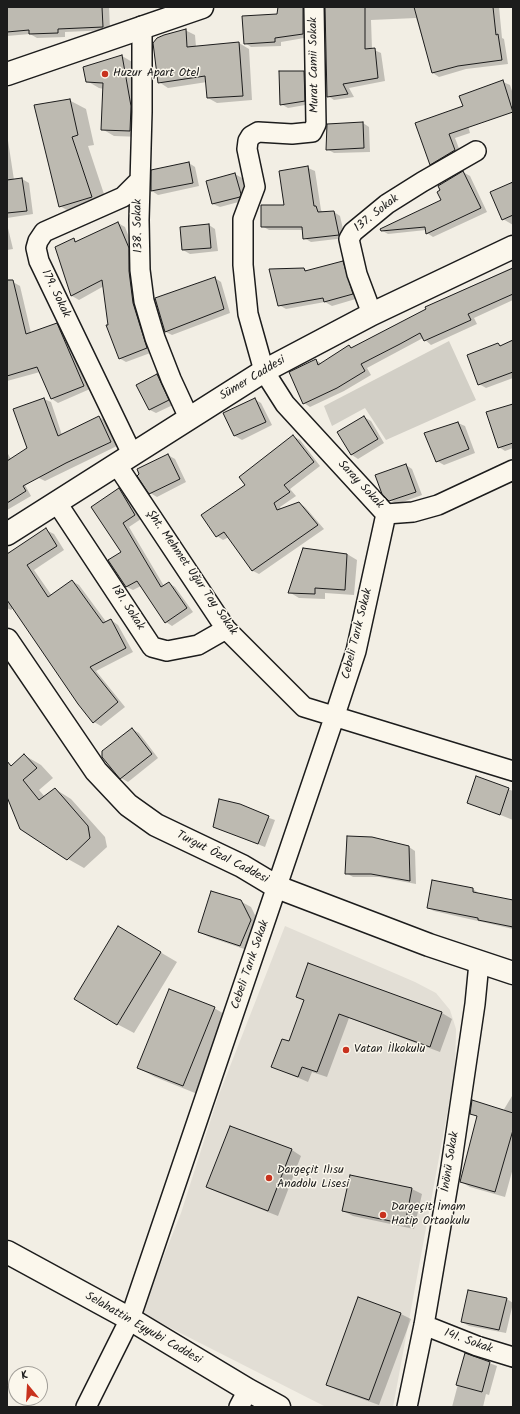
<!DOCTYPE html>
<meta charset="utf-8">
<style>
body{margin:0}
#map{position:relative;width:520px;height:1414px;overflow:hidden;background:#f2eee4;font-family:Kalam,sans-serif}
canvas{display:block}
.frame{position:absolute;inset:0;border:8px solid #1c1c1c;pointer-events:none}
.north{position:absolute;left:8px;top:1366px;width:40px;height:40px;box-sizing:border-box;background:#fbf7ec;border:1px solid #a29f99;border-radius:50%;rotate:342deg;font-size:11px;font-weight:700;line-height:16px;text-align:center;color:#1c1c1c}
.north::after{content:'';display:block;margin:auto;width:14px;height:18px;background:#c8321e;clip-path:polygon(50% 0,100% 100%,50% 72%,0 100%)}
</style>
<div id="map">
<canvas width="520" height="1414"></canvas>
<div class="frame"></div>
<div class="north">K</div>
</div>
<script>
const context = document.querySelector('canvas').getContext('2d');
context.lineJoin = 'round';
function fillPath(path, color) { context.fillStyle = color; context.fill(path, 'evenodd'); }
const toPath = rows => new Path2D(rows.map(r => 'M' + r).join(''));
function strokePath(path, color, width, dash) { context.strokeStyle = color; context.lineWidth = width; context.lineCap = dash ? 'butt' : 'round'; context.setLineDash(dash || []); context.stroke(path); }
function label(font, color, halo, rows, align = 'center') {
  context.font = font + ' Kalam,sans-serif'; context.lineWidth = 3; context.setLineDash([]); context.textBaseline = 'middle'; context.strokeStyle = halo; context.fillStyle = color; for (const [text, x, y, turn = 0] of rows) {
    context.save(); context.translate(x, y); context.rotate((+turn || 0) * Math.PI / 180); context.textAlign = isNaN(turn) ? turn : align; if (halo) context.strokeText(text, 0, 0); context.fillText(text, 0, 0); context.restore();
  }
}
fillPath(toPath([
 [285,926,415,982,436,993,450,1010,456,1029,455,1071,393,1407,326,1407,141,1313,181,1213,218,1097]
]), '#e2ded5');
fillPath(toPath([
 [449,341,476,400,386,440,365,408,332,426,324,406]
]), '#d2cfc6');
fillPath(toPath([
 [7,7,109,7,110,30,65,32,65,37,37,38,30,34,7,36],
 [279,7,311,7,310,37,281,42,281,46,251,47,245,43,278,15],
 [326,7,499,7,502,38,504,39,508,64,466,69,439,77,433,73,416,18,371,20,372,49,381,53,385,81,349,88,354,97,334,100,328,96],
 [185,30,195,35,196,47,239,43,249,49,252,100,217,103,208,98,207,82,168,88,159,82],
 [122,56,134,63,142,137,114,136,102,129,104,89,99,88,87,81,84,67],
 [304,72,310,76,311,104,288,108,281,104],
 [503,82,510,85,513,94,513,104,474,120],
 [69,100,86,109,94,145,88,146,108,206,77,216,60,206],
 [464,112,470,133,455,138,461,154,438,168,431,164,416,124],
 [363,123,369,127,370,152,334,153,327,149],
 [7,134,14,180,22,179,29,183,33,214,7,218],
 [189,163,195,167,199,186,158,195,152,191,152,171],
 [308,168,315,171,321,210,323,213,334,212,340,216,345,238,311,242,304,238,303,230,269,230,262,226,286,206],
 [463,172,470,176,487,212,433,237,427,233,426,230,388,234,381,230,442,201],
 [235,174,242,178,246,200,220,207,213,204],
 [513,183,513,225,503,219],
 [118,223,125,227,135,253,153,352,126,362,119,358,109,325,104,286,79,300,72,296,56,248,74,240,78,242],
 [7,224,13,249,7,250],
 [209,225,215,229,218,251,190,254,183,250],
 [343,262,349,266,359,298,332,306,325,302,286,309,279,305,304,269,308,271],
 [513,267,513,300,474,318,477,324,431,345,423,338,367,368,371,375,344,391,310,407,304,403,316,360,322,364,349,347,352,348,427,309,426,307],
 [215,278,221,282,230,313,172,335,166,332],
 [13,282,20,286,31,333,56,324,63,328,90,389,58,403,52,399,40,372,7,381,7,283],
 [513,341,513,378,486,388,479,384,498,344,502,346],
 [157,375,164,379,175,404,156,413,150,410],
 [44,399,51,402,62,435,99,417,106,421,117,446,45,481,39,478,14,409],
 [254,399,261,403,272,425,242,440,235,436,225,413],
 [513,405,513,448,505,451,499,447],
 [364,417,371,421,384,443,358,459,352,455,338,432],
 [458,423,465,426,475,453,444,465,437,461],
 [293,436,300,440,320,466,290,489,296,496,280,507,281,510,299,503,305,507,324,529,259,574,253,571,229,537,223,540,217,536,246,485],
 [7,452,31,496,7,510],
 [168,455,175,459,186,482,157,497,150,493,141,475],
 [406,465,412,469,422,495,397,504,390,500],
 [119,489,126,493,141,519,129,527,164,586,169,583,175,587,193,612,172,626,166,622,141,586,133,590,127,587,122,552],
 [46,530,54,534,64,550,34,570,52,596,72,581,79,585,107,623,111,620,118,625,133,652,96,671,125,707,101,726,94,722,14,608,11,610,7,608,7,555],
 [304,549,347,554,357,560,354,595,325,593,325,599,299,598,289,592],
 [132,729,139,733,158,758,128,782,121,778],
 [24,755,41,765,53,778,39,790,45,797,55,789,71,799,105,837,107,847,84,868,68,859,7,794,7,771],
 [477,778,513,791,513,820,468,802],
 [220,801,275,820,265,847,214,827],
 [409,847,415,851,416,884,379,877,353,877,346,873],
 [433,881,473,889,480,894,513,901,513,929,434,911,428,908],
 [240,901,251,907,261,927,250,951,209,937,199,932],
 [119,928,177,962,134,1033,117,1024],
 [308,965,442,1013,452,1019,440,1052,349,1018,327,1077,312,1072,308,1082,273,1067,289,1043,305,1001,297,996],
 [214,1008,231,1018,200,1095,155,1077,138,1068],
 [512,1096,513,1168,505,1197,470,1187,461,1182,478,1117,471,1113,503,1111],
 [292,1150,301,1156,278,1216,217,1192,207,1187],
 [412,1189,422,1194,414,1229,353,1216,343,1211],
 [469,1291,507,1299,513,1303,506,1333,469,1326,462,1322],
 [358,1298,401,1314,411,1319,379,1405,337,1390,327,1384],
 [466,1354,497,1366,489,1395,486,1394,483,1407,452,1407]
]), '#0003');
const building = toPath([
 [7,7,102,7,103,27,58,29,58,33,29,34,29,30,7,32,7,7],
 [278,7,303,7,303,34,275,38,275,42,244,44,242,16,277,14,278,7],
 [325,7,365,7,365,49,375,48,378,78,343,84,348,94,327,97,325,7],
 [414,7,493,7,496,35,498,34,502,60,458,66,432,73,414,7],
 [186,29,187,47,239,42,243,96,207,98,205,76,158,83,153,43,157,38,164,35,186,29],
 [122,55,131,106,130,131,101,130,103,83,86,82,83,67,122,55],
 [279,71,304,71,305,101,280,105,279,71],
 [503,80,513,112,449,134,455,150,430,165,415,123,463,106,459,96,503,80],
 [70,99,78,135,72,137,92,197,59,207,34,105,70,99],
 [363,122,364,148,326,150,327,124,363,122],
 [189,162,193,183,151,191,151,170,189,162],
 [308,166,314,206,316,206,318,212,334,211,339,235,303,239,302,227,261,227,261,205,284,205,279,171,308,166],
 [463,171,481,208,426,234,425,227,381,231,380,229,441,200,437,192,440,190,438,186,463,171],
 [235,173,241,194,240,197,212,204,206,181,235,173],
 [22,178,27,211,7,213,7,180,22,178],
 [513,182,513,215,502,220,490,192,513,182],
 [118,222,129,248,129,271,133,303,147,348,119,359,106,325,108,325,102,280,71,296,55,247,74,238,75,242,118,222],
 [209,224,211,248,182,250,180,227,209,224],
 [343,261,353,294,324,302,323,298,278,306,269,269,304,268,305,271,343,261],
 [513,268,513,294,468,314,471,320,424,341,420,333,400,344,361,364,365,371,337,388,303,404,289,372,316,359,318,365,349,345,351,348,426,309,425,307,513,268],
 [215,277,224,309,165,332,155,298,215,277],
 [7,280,13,280,26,334,57,323,84,386,51,399,37,367,7,376,7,280],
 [513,340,513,372,478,385,467,355,498,343,500,346,513,340],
 [157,374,169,400,149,410,136,385,157,374],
 [44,398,58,436,99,416,111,442,66,463,23,486,26,491,7,503,7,461,27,448,13,409,44,398],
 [255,398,266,422,234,436,223,413,255,398],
 [513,404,513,443,498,448,486,412,513,404],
 [364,416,378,439,351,455,337,432,364,416],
 [458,422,469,449,436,462,424,433,458,422],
 [293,435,314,462,284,485,290,492,274,503,277,510,299,502,318,525,252,571,224,532,216,537,201,515,245,485,239,477,293,435],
 [168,454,180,479,149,494,137,476,139,474,137,469,168,454],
 [406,464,416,492,389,501,382,494,375,475,406,464],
 [119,488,135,515,123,523,161,587,169,582,187,608,165,623,137,581,126,587,108,560,121,552,91,507,119,488],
 [46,528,57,546,27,565,48,597,72,580,103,623,111,619,126,648,90,667,118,702,93,723,78,704,7,600,7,554,46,528],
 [303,548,347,554,345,590,315,588,315,594,288,593,303,548],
 [132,728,152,754,120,779,102,757,102,751,132,728],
 [24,754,37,768,23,780,39,800,55,788,88,826,90,838,67,860,20,829,7,797,7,761,11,766,24,754],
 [476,776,509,788,500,815,467,803,476,776],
 [219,799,240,804,269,816,258,844,213,827,219,799],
 [347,836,372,837,409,846,410,881,371,874,345,874,347,836],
 [432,880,473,888,473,892,513,900,513,927,478,920,478,918,427,908,432,880],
 [211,891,241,900,251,920,240,946,198,932,211,891],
 [118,926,161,952,117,1025,74,999,118,926],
 [308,963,442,1012,430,1047,339,1014,317,1072,302,1067,298,1077,271,1067,282,1039,289,1041,304,1000,296,997,308,963],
 [169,989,215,1007,183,1086,137,1068,169,989],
 [472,1100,513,1113,513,1130,495,1192,460,1182,477,1116,470,1114,472,1100],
 [230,1126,292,1149,268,1211,206,1187,230,1126],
 [350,1175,412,1188,405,1224,342,1211,350,1175],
 [468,1290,507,1298,499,1330,461,1322,468,1290],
 [358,1297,401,1313,369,1400,326,1385,358,1297],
 [465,1353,490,1362,482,1392,456,1385,465,1353]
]);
fillPath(building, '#bdbab1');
strokePath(building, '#1c1c1c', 1);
const minor = toPath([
 [314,7,316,124,312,132,292,134,258,132,251,136,248,141,247,149,255,187,243,219,243,265,248,314,264,371,285,404,386,514,413,512,438,505,513,470],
 [142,26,142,112,139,220,140,270,144,301,155,338,171,379,189,418],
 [372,314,357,274,351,248,349,239,353,232,387,204,422,182,476,151],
 [132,454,39,261,36,248,38,241,44,232,123,197,139,181],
 [117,465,226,629,304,707,513,771],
 [57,503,152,647,167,651,198,645,226,629],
 [424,1325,477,1346,513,1357],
 [86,1407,130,1319,334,718,356,651,386,514],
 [239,1407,248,1390],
 [407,1407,424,1325,451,1167,475,1004,479,963]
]);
const tertiary = toPath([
 [7,74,202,7],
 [7,534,264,371,372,314,513,247],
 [7,640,96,771,128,805,156,825,242,866,277,887,429,945,513,973],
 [7,1252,130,1319,248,1390,279,1407]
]);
strokePath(minor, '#1c1c1c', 22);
strokePath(tertiary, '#1c1c1c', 25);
strokePath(minor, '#fbf7ec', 19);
strokePath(tertiary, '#fbf7ec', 22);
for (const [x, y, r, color] of [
 [105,74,4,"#c8321e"],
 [346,1050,4,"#c8321e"],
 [269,1178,4,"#c8321e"],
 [383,1215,4,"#c8321e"]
]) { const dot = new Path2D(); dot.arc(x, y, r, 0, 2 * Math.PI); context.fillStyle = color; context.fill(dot); strokePath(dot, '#fbf7ec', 1.5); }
label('12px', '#1c1c1c', '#fbf7ec', [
 ["Murat Camii Sokak",315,65,-91],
 ["137. Sokak",377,214,-38],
 ["138. Sokak",139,226,-91],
 ["179. Sokak",55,294,64],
 ["Sümer Caddesi",253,379,-31],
 ["Saray Sokak",360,485,47],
 ["Şht. Mehmet Uğur Tay Sokak",191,573,55],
 ["181. Sokak",127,608,57],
 ["Cebeli Tarık Sokak",358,634,-76],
 ["Turgut Özal Caddesi",222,858,27],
 ["Cebeli Tarık Sokak",251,965,-71],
 ["İnönü Sokak",451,1162,-81],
 ["Selahattin Eyyubi Caddesi",143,1329,30],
 ["141. Sokak",468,1342,20]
]);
label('12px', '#1c1c1c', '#fbf7ec', [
 ["Huzur Apart Otel",113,74],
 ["Vatan İlkokulu",354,1050],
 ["Dargeçit Ilısu",277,1171],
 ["Anadolu Lisesi",277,1185],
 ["Dargeçit İmam",391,1208],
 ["Hatip Ortaokulu",391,1222]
], 'left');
</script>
